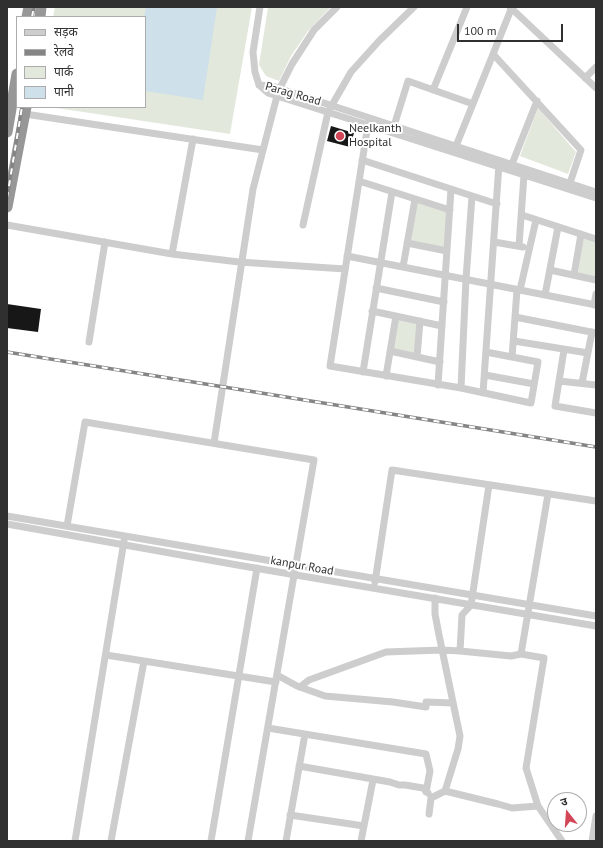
<!DOCTYPE html>
<meta charset="utf-8">
<style>
body{margin:0}
#map{position:relative;width:603px;height:848px;overflow:hidden;background:#fff;font-family:"PT Sans","Noto Sans Devanagari",sans-serif}
canvas{display:block}
.frame{position:absolute;inset:0;border:8px solid #303030;pointer-events:none}
.legend{position:absolute;left:16px;top:16px;width:130px;height:92px;box-sizing:border-box;background:#fff;border:1px solid #acacac;margin:0;padding:5px 7px;list-style:none;font-size:12px;color:#303030}
.legend li{display:flex;align-items:center;gap:8px;height:20px}
.legend b{width:20px;border:1px solid #acacac}
.north{position:absolute;left:547px;top:792px;width:40px;height:40px;box-sizing:border-box;background:#fff;border:1px solid #acacac;border-radius:50%;rotate:343deg;font-size:11px;font-weight:700;line-height:16px;text-align:center;color:#303030}
.north::after{content:'';display:block;margin:auto;width:14px;height:18px;background:#d34658;clip-path:polygon(50% 0,100% 100%,50% 72%,0 100%)}
.scale{position:absolute;left:457px;top:24px;width:106px;height:18px;box-sizing:border-box;border:2px solid #303030;border-top:0;padding-left:5px;font-size:12px;line-height:14px;white-space:nowrap;color:#303030;-webkit-text-stroke:3px #fff;paint-order:stroke}
</style>
<div id="map">
<canvas width="603" height="848"></canvas>
<div class="frame"></div>
<ul class="legend">
<li><b style="height:5px;background:#cdcdcd"></b>सड़क</li>
<li><b style="height:5px;background:#858585"></b>रेलवे</li>
<li><b style="height:11px;background:#e3e8dc"></b>पार्क</li>
<li><b style="height:11px;background:#cee0e9"></b>पानी</li>
</ul>
<div class="north">उ</div>
<div class="scale">100 m</div>
</div>
<script>
const context = document.querySelector('canvas').getContext('2d');
context.lineJoin = 'round';
function fillPath(path, color) { context.fillStyle = color; context.fill(path, 'evenodd'); }
const toPath = rows => new Path2D(rows.map(r => 'M' + r).join(''));
function strokePath(path, color, width, dash) { context.strokeStyle = color; context.lineWidth = width; context.lineCap = dash ? 'butt' : 'round'; context.setLineDash(dash || []); context.stroke(path); }
function label(font, color, halo, rows, align = 'center') {
  context.font = font + ' "PT Sans",sans-serif'; context.lineWidth = 4; context.setLineDash([]); context.textBaseline = 'middle'; context.strokeStyle = halo; context.fillStyle = color; for (const [text, x, y, turn = 0] of rows) {
    context.save(); context.translate(x, y); context.rotate((+turn || 0) * Math.PI / 180); context.textAlign = isNaN(turn) ? turn : align; if (halo) context.strokeText(text, 0, 0); context.fillText(text, 0, 0); context.restore();
  }
}
fillPath(toPath([
 [55,7,252,7,230,134,50,107,145,107,145,17,53,17],
 [268,7,331,7,308,31,291,56,279,81,266,76,259,65],
 [538,108,576,152,568,174,520,156],
 [417,203,447,212,444,248,411,241],
 [583,238,596,242,596,277,578,273],
 [397,320,417,324,415,354,393,350]
]), '#e3e8dc');
fillPath(toPath([
 [146,7,217,7,203,100,145,91,144,17]
]), '#cee0e9');
fillPath(toPath([
 [331,126,354,133,350,147,327,141],
 [7,304,41,309,38,332,7,328]
]), '#171717');
strokePath(toPath([
 [260,7,253,52,255,72,259,85,268,93,596,198],
 [510,7,596,88],
 [493,54,581,150,570,183],
 [585,78,596,67],
 [259,85,272,86,596,192],
 [433,90,467,7],
 [25,114,263,150],
 [369,118,330,366,461,388,531,403,538,362,486,352],
 [394,126,408,81,473,104],
 [456,146,512,7],
 [362,160,497,204],
 [512,164,537,101],
 [359,181,450,210],
 [522,215,596,239],
 [7,225,172,254,239,262,345,269],
 [303,225,328,112,351,72,379,41,414,7],
 [494,242,523,247],
 [407,243,447,251],
 [519,246,524,175],
 [172,254,193,139],
 [347,256,596,305],
 [403,267,415,199],
 [550,270,596,280],
 [574,275,581,234],
 [376,288,444,302],
 [520,290,536,220],
 [545,295,558,227],
 [594,305,596,294],
 [372,311,442,326],
 [515,317,596,333],
 [514,341,588,353],
 [89,342,105,242],
 [564,350,555,406,596,413],
 [390,351,440,362],
 [417,357,420,321],
 [512,357,517,290],
 [363,372,392,192],
 [485,375,534,384],
 [386,376,396,316],
 [559,381,596,385],
 [582,383,592,332],
 [438,385,451,189],
 [461,388,466,279,472,196],
 [483,393,499,164],
 [214,443,253,189,277,96,280,88,292,64,314,30,337,7],
 [548,494,521,654,544,658,526,768,538,806,562,841],
 [7,516,596,616],
 [7,524,243,566,596,626],
 [67,526,85,422,314,460,248,841],
 [375,582,392,470,596,501],
 [460,651,462,615,471,605,489,485],
 [106,655,276,682],
 [277,675,297,686,325,696,393,702,426,707,426,702,453,703],
 [300,687,309,680,386,652,442,650,460,651,511,656,521,654],
 [268,728,426,754,430,771,426,792],
 [299,766,390,782,399,785,405,785,423,788,428,793],
 [445,791,498,804,512,808,538,806],
 [429,814,431,798,445,791,458,749,460,736,439,635,435,614,435,598],
 [290,815,364,826],
 [75,841,124,541],
 [111,841,144,661],
 [211,841,257,568],
 [286,841,305,734],
 [361,841,373,780],
 [592,841,596,816]
]), '#cdcdcd', 7);
strokePath(toPath([
 [27,17,29,7],
 [40,17,41,7],
 [7,132,17,74],
 [7,207,26,107]
]), '#979797', 11);
const rail = toPath([
 [32,17,34,7],
 [7,198,22,107],
 [7,352,596,447]
]);
strokePath(rail, '#858585', 3.5);
strokePath(rail, '#fff', 2, [6]);
for (const [x, y, r, color] of [
 [340,136,5,"#d34658"]
]) { const dot = new Path2D(); dot.arc(x, y, r, 0, 2 * Math.PI); context.fillStyle = color; context.fill(dot); strokePath(dot, '#fff', 1.5); }
label('12px', '#303030', '#fff', [
 ["Parag Road",293,94,16],
 ["kanpur Road",302,566,10]
]);
label('12px', '#303030', '#fff', [
 ["Neelkanth",349,129],
 ["Hospital",349,143]
], 'left');
</script>
